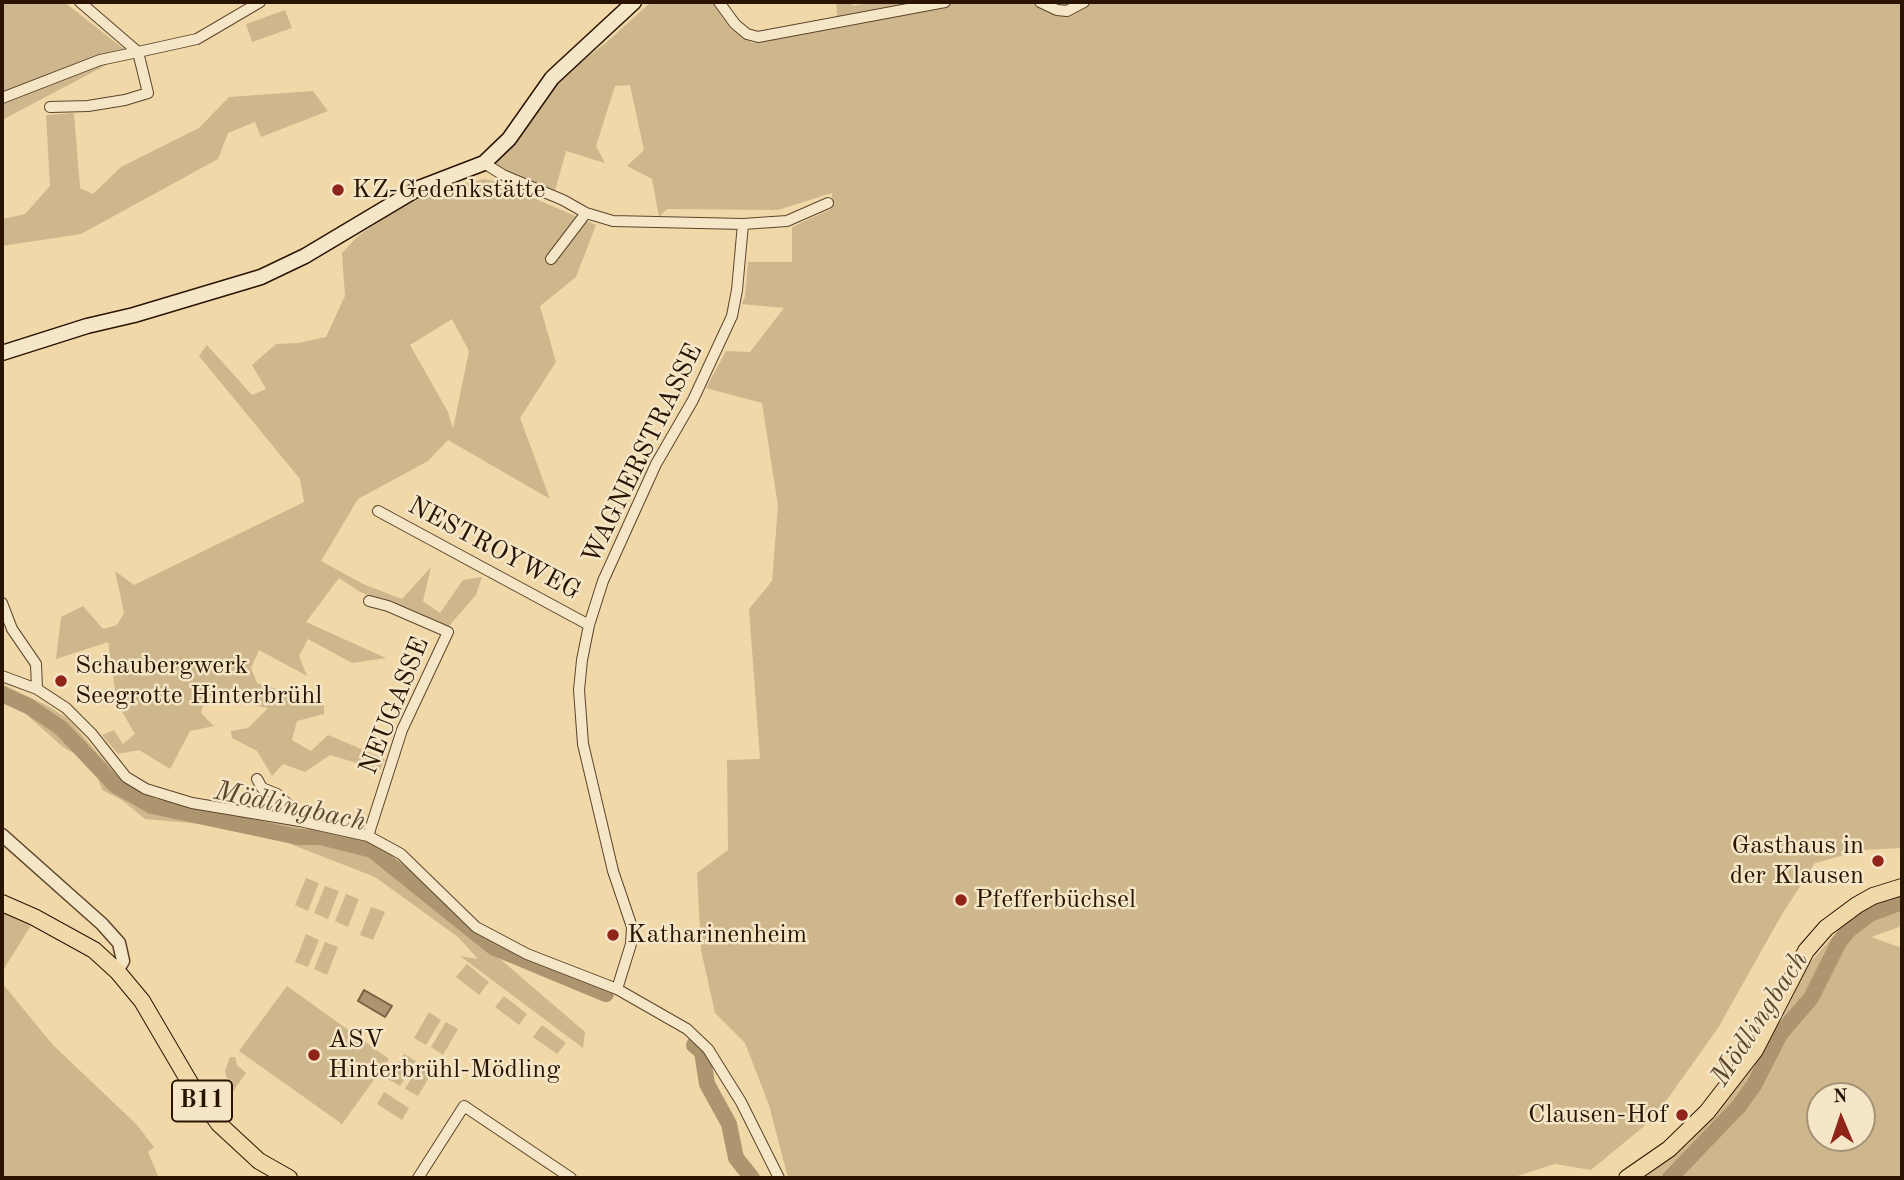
<!DOCTYPE html>
<meta charset="utf-8">
<style>
body{margin:0}
#map{position:relative;width:1904px;height:1180px;overflow:hidden;background:#f0d8a9;font-family:"Old Standard TT",serif}
canvas{display:block}
.frame{position:absolute;inset:0;border:4px solid #2a1300;pointer-events:none}
.north{position:absolute;left:1806px;top:1082px;width:70px;height:70px;box-sizing:border-box;background:#f5e6c7;border:2px solid #a49277;border-radius:50%;rotate:358deg;font-size:19px;font-weight:700;line-height:28px;text-align:center;color:#2a1300}
.north::after{content:'';display:block;margin:auto;width:24px;height:32px;background:#8f2418;clip-path:polygon(50% 0,100% 100%,50% 72%,0 100%)}
</style>
<div id="map">
<canvas width="1904" height="1180"></canvas>
<div class="frame"></div>
<div class="north">N</div>
</div>
<script>
const context = document.querySelector('canvas').getContext('2d');
context.lineJoin = 'round';
function fillPath(path, color) { context.fillStyle = color; context.fill(path, 'evenodd'); }
const toPath = rows => new Path2D(rows.map(r => 'M' + r).join(''));
function strokePath(path, color, width, dash) { context.strokeStyle = color; context.lineWidth = width; context.lineCap = dash ? 'butt' : 'round'; context.setLineDash(dash || []); context.stroke(path); }
function label(font, color, halo, rows, align = 'center') {
  context.font = font + ' "Old Standard TT",serif'; context.lineWidth = 5; context.setLineDash([]); context.textBaseline = 'middle'; context.strokeStyle = halo; context.fillStyle = color; for (const [text, x, y, turn = 0] of rows) {
    context.save(); context.translate(x, y); context.rotate((+turn || 0) * Math.PI / 180); context.textAlign = isNaN(turn) ? turn : align; if (halo) context.strokeText(text, 0, 0); context.fillText(text, 0, 0); context.restore();
  }
}
fillPath(toPath([
 [2,2,64,2,129,53,2,120],
 [651,2,712,2,731,29,752,43,834,29,837,14,836,2,852,2,853,6,873,2,1902,2,1902,848,1863,850,1815,863,1781,916,1718,1028,1654,1118,1591,1170,1555,1164,1511,1178,788,1178,769,1105,745,1043,715,1013,701,950,697,873,728,850,727,760,760,759,749,609,772,581,778,506,762,403,706,388,726,351,750,352,784,308,742,304,745,296,748,262,792,262,792,227,831,209,832,193,778,210,667,209,659,217,652,179,627,166,644,150,630,85,615,86,596,146,605,163,566,151,555,191,505,172,494,164,523,131,561,78,608,41],
 [285,10,292,28,252,42,246,24],
 [313,91,328,111,261,137,255,122,228,133,218,159,81,234,2,246,2,216,3,219,25,214,50,186,46,115,74,113,80,188,93,194,121,167,199,128,229,97],
 [484,179,494,181,596,225,576,277,540,306,556,362,520,418,550,499,448,440,428,461,358,499,321,561,363,584,402,599,431,567,423,601,440,613,463,580,482,577,476,595,448,627,360,592,339,578,306,622,386,658,352,663,308,639,299,656,307,676,259,650,251,668,257,683,324,704,324,714,297,721,292,740,311,751,328,735,385,759,380,770,330,755,305,772,283,764,272,776,257,751,232,738,231,731,248,728,268,708,205,695,201,713,214,726,190,731,170,769,139,750,118,754,102,735,114,730,123,744,135,734,117,703,108,642,56,659,61,617,83,606,103,629,117,625,124,613,115,571,134,585,304,502,300,479,199,356,207,345,252,395,266,389,252,365,276,344,298,343,326,337,345,296,342,253,358,236,408,202,431,192],
 [452,319,469,351,453,429,448,412,410,345],
 [2,684,48,706,68,719,119,777,144,796,185,806,324,831,383,849,485,946,585,1032,583,1048,460,956,478,959,458,937,375,877,270,836,201,824,145,819,122,800,102,790,93,763,64,748,18,707,2,700],
 [306,878,319,883,308,911,295,905],
 [325,886,339,891,328,919,314,913],
 [346,894,359,899,348,927,335,921],
 [1902,899,1902,926,1871,937,1902,948,1902,1178,1638,1178,1689,1143,1765,1053,1808,965,1851,916,1891,901],
 [1820,1096,1862,1096,1862,1138,1820,1138],
 [371,907,385,912,373,940,360,935],
 [2,909,33,922,2,972],
 [306,934,319,940,308,967,295,962],
 [325,942,338,947,327,975,314,969],
 [467,964,489,982,479,995,456,977],
 [2,983,53,1045,136,1124,154,1147,148,1152,159,1178,2,1178],
 [287,986,389,1059,342,1124,239,1051],
 [504,996,527,1014,519,1025,495,1007],
 [429,1012,441,1020,426,1045,414,1038],
 [446,1022,458,1029,443,1055,431,1047],
 [542,1025,566,1043,557,1054,533,1037],
 [404,1054,416,1061,400,1086,388,1079],
 [230,1057,235,1057,237,1065,246,1073,229,1097,227,1088,230,1082,226,1076,225,1071],
 [420,1064,433,1071,418,1096,405,1089],
 [384,1092,409,1108,402,1120,377,1104]
]), '#ceb78c');
const water = toPath([
 [364,990,392,1006,385,1017,358,1001,364,990]
]);
fillPath(water, '#ad9570');
strokePath(water, '#796143', 2);
strokePath(toPath([
 [2,694,30,707,61,728,115,785,152,806,298,837,320,837,372,850,493,947,606,994],
 [694,1045,702,1052,707,1084,729,1124,736,1158,752,1178],
 [1670,1178,1739,1106,1754,1085,1780,1034,1811,998,1839,942,1849,930,1870,914,1902,902]
]), '#ad9570', 16);
const minor = toPath([
 [80,2,138,52,197,39,260,2],
 [719,2,735,24,747,34,758,37,945,2],
 [1040,2,1057,10,1067,11,1084,2],
 [2,98,100,60,138,52,148,93,125,100,88,106,50,107],
 [484,163,503,175,563,200,586,213,613,221,743,224,787,221,828,203],
 [551,259,586,213],
 [378,511,589,625],
 [2,603,12,629,36,664,37,689],
 [2,676,37,689,66,708,92,734,126,777,146,789,192,803,300,821,368,836,401,854,476,927,527,954,617,989,687,1029,708,1049,741,1102,779,1178],
 [257,779,262,788,277,794,294,810,300,821],
 [368,836,402,730,448,632,388,606,369,601],
 [617,989,631,944,632,927,613,871,583,744,579,690,582,660,589,625,603,581,656,464,693,400,732,316,737,290,743,224],
 [418,1178,464,1106,571,1178]
]);
const tertiary = toPath([
 [2,835,102,924,119,943,123,961,117,971]
]);
const secondary = toPath([
 [2,353,87,326,134,315,261,277,305,256,419,188,484,163,509,139,552,78,634,2]
]);
const primary = toPath([
 [2,903,34,917,94,950,117,971,142,1001,193,1088,219,1124,259,1161,289,1178],
 [1627,1178,1669,1149,1707,1112,1755,1050,1806,951,1826,928,1857,905,1873,896,1902,887]
]);
strokePath(minor, '#5c442a', 12);
strokePath(tertiary, '#5c442a', 15);
strokePath(secondary, '#2a1300', 17);
strokePath(primary, '#2a1300', 18);
strokePath(minor, '#f5e6c7', 10);
strokePath(tertiary, '#f5e6c7', 12);
strokePath(secondary, '#f5e6c7', 14);
strokePath(primary, '#f0d8a9', 16);
for (const [x, y, r, color] of [
 [338,190,7,"#8f2418"],
 [61,681,7,"#8f2418"],
 [1878,861,7,"#8f2418"],
 [961,900,7,"#8f2418"],
 [613,935,7,"#8f2418"],
 [314,1055,7,"#8f2418"],
 [1682,1115,7,"#8f2418"]
]) { const dot = new Path2D(); dot.arc(x, y, r, 0, 2 * Math.PI); context.fillStyle = color; context.fill(dot); strokePath(dot, '#f5e6c7', 2.5); }
for (const [x, y, w] of [
 [202,1101,60]
]) { const box = new Path2D(); box.roundRect(x - w / 2, y - 20.5, w, 41, 5); context.fillStyle = '#f5e6c7'; context.fill(box); strokePath(box, '#2a1300', 2); }
label('bold 24px', '#2a1300', null, [
 ["B11",202,1101]
]);
label('26px', '#2a1300', '#f5e6c7', [
 ["KZ-Gedenkstätte",352,190],
 ["Schaubergwerk",75,666],
 ["Seegrotte Hinterbrühl",75,696],
 ["Gasthaus in",1864,846,"right"],
 ["der Klausen",1864,876,"right"],
 ["Pfefferbüchsel",975,900],
 ["Katharinenheim",627,935],
 ["ASV",328,1040],
 ["Hinterbrühl-Mödling",328,1070],
 ["Clausen-Hof",1668,1115,"right"]
], 'left');
label('26px', '#2a1300', '#f5e6c7', [
 ["WAGNERSTRASSE",643,454,-64],
 ["NESTROYWEG",494,549,28],
 ["NEUGASSE",395,706,-68]
]);
label('italic 28px', '#5e472d', '#f5e6c7', [
 ["Mödlingbach",290,807,12],
 ["Mödlingbach",1760,1019,-57]
]);
</script>
